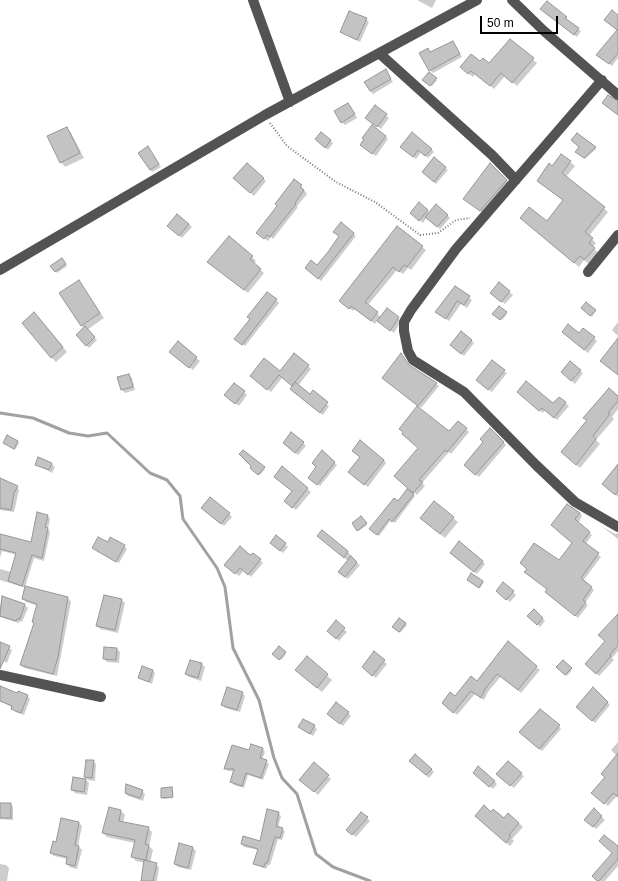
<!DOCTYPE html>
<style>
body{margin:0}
#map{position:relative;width:618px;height:881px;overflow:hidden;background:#fff;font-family:Helvetica,sans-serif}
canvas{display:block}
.scale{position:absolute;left:480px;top:16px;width:78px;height:18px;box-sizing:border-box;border:2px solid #000;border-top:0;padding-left:5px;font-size:12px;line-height:14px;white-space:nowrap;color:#000;-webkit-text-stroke:3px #fff;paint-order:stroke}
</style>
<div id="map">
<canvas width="618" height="881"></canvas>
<div class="scale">50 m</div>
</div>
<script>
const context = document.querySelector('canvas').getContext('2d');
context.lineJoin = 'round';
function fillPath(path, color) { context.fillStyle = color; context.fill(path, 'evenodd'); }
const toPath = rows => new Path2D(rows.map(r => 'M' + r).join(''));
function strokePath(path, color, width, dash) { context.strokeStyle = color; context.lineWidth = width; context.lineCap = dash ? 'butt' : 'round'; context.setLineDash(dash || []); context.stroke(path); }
fillPath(toPath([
 [417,0,436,0,432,8],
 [544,12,566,18,567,21,581,31,577,37],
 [366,19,369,22,360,42,341,32],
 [618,30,618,58,612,66,600,57],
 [510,40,537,63,517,86,505,76,494,89,475,74,473,77,465,71,480,63,489,65],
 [453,42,462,57,433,73,430,70,430,52],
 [385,70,393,82,373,94,370,91],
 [429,73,437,80,432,86,424,80],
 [351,107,357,118,345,125,342,122],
 [376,107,389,118,381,129,370,121],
 [67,128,71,133,84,158,65,167,61,162],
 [577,134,596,149,585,159,577,151,580,147],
 [385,136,388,139,376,156,364,148],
 [330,140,333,143,328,150,319,142],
 [404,149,431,149,434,152,428,158,421,152,416,159],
 [150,150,161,167,152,172,150,169],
 [561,155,575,166,566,177,608,212,589,236,596,243,593,247,598,253,589,264,584,260,579,267,521,218,547,222,563,200,538,181,553,167],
 [434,159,448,170,436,184,426,175],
 [247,164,266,181,254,196,237,181],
 [490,164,511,185,485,215,465,199],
 [301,186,307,194,297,206,298,207,273,239,271,237,268,241,257,233],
 [419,203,430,213,447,215,450,218,440,229,427,217,423,223,414,215],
 [341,223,356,236,321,281,308,270,317,266,340,237],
 [189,224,192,227,182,238,171,229],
 [422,247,426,250,411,270,408,268,403,274,397,270,368,305,381,317,388,310,401,321,394,333,378,320,375,324,355,309,353,311,340,301],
 [252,257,256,261,253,263,264,273,248,293,208,262],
 [63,260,67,266,57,273,56,271],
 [79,281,104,318,87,330,97,340,89,348,77,335,84,328,81,325],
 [499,283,513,295,505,304,494,296],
 [455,288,472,300,467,308,461,304,449,321,437,312],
 [276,300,279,303,245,346,238,341,251,320,248,317,256,305,258,306],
 [586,303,596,311,592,317,582,308],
 [499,307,507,314,502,320,494,314],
 [39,318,67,352,56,362,51,357],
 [618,322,618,336,612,330],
 [566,335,594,338,597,341,588,353],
 [471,340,474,343,464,356,455,348],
 [178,342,200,361,193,370,173,354],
 [401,354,410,367,439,386,421,408,386,380],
 [308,366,311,369,298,386,310,395,329,406,323,415,293,392,293,386,282,378,271,392,254,379],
 [504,371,507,373,492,392,480,383],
 [580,371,583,373,575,384,565,375],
 [129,375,132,378,135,390,125,393,122,390,118,378],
 [244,392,247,395,239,406,229,398],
 [521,395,553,405,559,398,569,406,557,420,545,410,543,413],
 [618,398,618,409,612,417,614,419,596,440,600,444,580,468,566,456,588,421,584,418],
 [466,429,469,432,451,454,449,452,422,483,425,486,417,495,398,479,449,433],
 [490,429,506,445,479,477,468,468,484,443],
 [18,442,19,443,15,450,5,444],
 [303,443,306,446,298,455,287,446],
 [243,451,265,469,260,475,251,468,253,466],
 [322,452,337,465,320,486,312,480],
 [384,460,386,463,368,487,352,475],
 [36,464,52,464,55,467,52,473],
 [618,466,618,497,603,484],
 [282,468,311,492,296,510,288,504,293,491],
 [0,484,17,487,19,490,14,512,0,510],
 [413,494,415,496,395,523,391,520,379,536,372,531,398,503],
 [205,511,229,514,232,517,224,526],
 [580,513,582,516,578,523,592,535,585,545,601,557,583,581,594,590,585,603,588,605,578,618,549,594,559,562,573,543,555,527],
 [48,516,50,519,48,529,50,532,44,561,34,558,25,587,68,598,71,602,57,676,24,668,21,665,35,624,33,622,38,606,26,602,23,598,26,588,0,580,0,569,11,572,17,555,2,551,0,558,0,534,32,543],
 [361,517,367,525,359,531,353,523],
 [453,518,458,522,445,538,426,523],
 [601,526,615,534,618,533,618,539],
 [322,531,348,552,351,555,350,557,360,565,348,579,342,575,348,561,321,538],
 [277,537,288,547,283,553,274,546],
 [108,543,124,546,127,549,119,563,93,548],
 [253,554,263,563,251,577,244,570,239,576,228,568],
 [454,555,482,561,485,564,477,574],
 [469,581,483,581,484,582,480,588],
 [513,592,516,595,510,602,500,594],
 [3,598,25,605,28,608,22,622,20,621,19,623,0,617,0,605],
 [122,600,125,603,118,633,100,629,97,626],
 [534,610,545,621,540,627,529,616],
 [400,619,407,625,400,633,393,627],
 [618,621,618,651,612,658,614,660,599,676,586,664,606,641],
 [336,622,347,632,339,641,331,634],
 [508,642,540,670,521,693,501,676,488,692,484,700,475,694,457,715,446,706,455,697,477,682],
 [0,643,12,650,7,663,0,660],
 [279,647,286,654,281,660,274,654],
 [117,649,120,652,119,663,107,662,104,659],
 [307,658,332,680,322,692,301,675],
 [190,661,202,664,205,667,201,681,189,677,186,674],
 [384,661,387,664,376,678,366,670],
 [563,661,572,670,567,676,557,667],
 [152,670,155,673,152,684,139,678],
 [593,688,610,705,595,723,580,709],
 [242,693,245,696,240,712,225,708,222,705],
 [17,695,27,696,30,699,24,715,15,712,13,708,1,701],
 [348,713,351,716,343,726,331,716],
 [314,726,317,729,313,736,299,727],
 [559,726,561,729,542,751,522,735],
 [618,742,618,797,617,796,608,806,596,796,617,756,611,750],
 [263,749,265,752,262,760,269,764,263,780,248,775,244,788,234,785,231,782,235,771,228,771,225,768,249,752],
 [93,761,96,764,95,781,88,780,85,777],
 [314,764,331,779,318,795,304,782],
 [413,764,431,769,434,772,429,778],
 [521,774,524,776,514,788,501,777],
 [477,776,494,781,497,784,493,789],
 [86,780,89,783,87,795,75,793,72,790],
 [127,786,142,791,145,794,143,801,128,796,125,793],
 [172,788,173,798,163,799,162,797],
 [0,804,11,804,13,807,13,820,0,819],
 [110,808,121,811,125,815,123,823,148,828,152,832,149,846,153,850,150,863,159,867,157,881,141,881,145,863,136,861,132,857,135,843,107,837,103,833],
 [594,810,605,820,596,829,588,822],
 [278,813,281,816,278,828,285,831,282,840,278,839,270,865,268,865,266,869,255,864,259,850,244,847,242,844,261,842],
 [491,813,504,820,519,823,523,827,512,839,514,841,510,846,480,820],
 [367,818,370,821,356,837,350,832],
 [62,820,79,823,82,826,78,846,82,850,77,869,70,867,67,864,68,859,54,856,51,853,57,843],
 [179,844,193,848,196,851,191,870,178,867,175,864],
 [618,848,618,866,605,881,598,881,613,853],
 [0,864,6,865,9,868,7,881,0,881]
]), '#0003');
strokePath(toPath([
 [0,413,33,418,69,433,88,436,107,433,150,473,167,480,180,496,183,519,217,568,225,587,233,648,259,700,274,758,282,778,297,794,316,854,333,867,370,881]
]), '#a1a1a1', 3);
const building = toPath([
 [547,1,567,17,565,18,579,28,574,35,540,9,547,1],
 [612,10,618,15,618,53,609,64,596,55,617,30,604,20,612,10],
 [349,11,367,18,357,40,340,32,349,11],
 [510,39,534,58,512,83,501,73,490,86,471,71,468,74,460,67,471,54,480,61,483,58,489,63,510,39],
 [453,41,460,54,429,71,419,53,428,48,430,52,453,41],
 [386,69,391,79,370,91,364,82,386,69],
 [429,72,437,78,430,86,422,80,429,72],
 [608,95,618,101,618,115,602,103,608,95],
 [348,103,355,114,341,123,334,111,348,103],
 [375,105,387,114,377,127,365,118,375,105],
 [372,125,386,136,372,154,360,145,364,139,362,138,372,125],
 [67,127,80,153,60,163,47,136,67,127],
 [321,132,331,140,325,148,315,139,321,132],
 [412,132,432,149,425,156,418,150,413,157,400,147,412,132],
 [577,133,596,147,584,158,575,152,579,147,571,140,577,133],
 [148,146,159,164,150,170,138,153,148,146],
 [561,154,571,161,562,173,605,207,585,232,593,238,589,243,595,248,584,260,580,256,574,263,520,218,529,207,547,221,563,200,537,181,549,163,552,166,561,154],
 [434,157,446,167,434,182,422,172,434,157],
 [247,163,264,178,250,193,233,178,247,163],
 [490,163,507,180,480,211,463,199,490,163],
 [294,179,302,185,300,187,304,190,295,203,296,204,270,237,267,235,264,239,256,233,277,206,275,204,294,179],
 [419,202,428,210,419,221,410,213,419,202],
 [436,204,448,215,437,227,425,217,436,204],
 [177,214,189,224,179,236,167,226,177,214],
 [341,222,354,233,318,279,305,268,311,260,317,265,328,252,339,236,333,232,341,222],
 [397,226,423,246,407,267,404,265,399,272,393,267,365,302,378,312,371,321,351,306,349,309,339,301,397,226],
 [229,236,253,256,250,259,261,269,244,290,207,262,229,236],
 [62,258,66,264,55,272,50,266,62,258],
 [79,280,100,313,81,326,59,293,79,280],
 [499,282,510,291,501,302,490,293,499,282],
 [455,286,470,296,464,305,457,301,446,319,435,312,455,286],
 [267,292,277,299,242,345,234,339,250,319,247,317,267,292],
 [586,302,596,310,590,316,581,308,586,302],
 [499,306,507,312,500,320,492,314,499,306],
 [387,308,399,317,390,331,377,321,387,308],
 [34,312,63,347,51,358,22,323,34,312],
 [568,324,579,333,583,328,595,337,584,350,562,332,568,324],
 [85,326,95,337,86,346,76,335,85,326],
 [461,331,472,340,461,354,450,345,461,331],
 [618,338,618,375,600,361,618,338],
 [178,341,197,357,189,368,169,352,178,341],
 [294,353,309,365,292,386,279,375,267,390,250,376,264,358,280,371,294,353],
 [401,353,409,365,437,383,418,406,382,378,401,353],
 [492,360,505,370,488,390,476,380,492,360],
 [570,361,581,370,571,381,561,372,570,361],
 [129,374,133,387,121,390,117,377,129,374],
 [526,381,553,403,559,397,566,402,554,418,542,408,539,411,517,392,526,381],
 [295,382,310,394,313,390,328,402,320,413,290,389,295,382],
 [234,383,245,391,235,404,224,395,234,383],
 [609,388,618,396,618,401,608,413,610,414,593,436,596,439,576,465,561,452,587,420,583,418,609,388],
 [417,406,449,431,458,421,467,428,447,452,445,450,419,480,423,482,413,493,394,476,418,448,402,434,403,432,399,429,417,406],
 [490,428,504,442,475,475,464,465,483,442,480,439,490,428],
 [291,432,304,442,295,453,283,443,291,432],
 [7,435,18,441,14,449,3,443,7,435],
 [360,440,384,460,364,485,348,472,360,457,352,451,360,440],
 [243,450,265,467,258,475,250,468,251,466,239,454,243,450],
 [322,450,335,462,317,485,308,478,316,467,312,463,322,450],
 [38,457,52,463,49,470,35,465,38,457],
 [618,464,618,491,615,495,602,484,618,464],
 [282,466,308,488,292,508,284,501,292,491,274,477,282,466],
 [0,478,18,486,14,493,11,510,0,508,0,478],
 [407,489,414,494,392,522,389,519,377,535,369,529,394,498,398,501,407,489],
 [210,497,230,513,221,524,201,508,210,497],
 [434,501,454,517,440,534,420,518,434,501],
 [567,504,580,513,575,519,590,532,583,541,599,553,581,578,592,587,583,600,586,602,575,616,545,592,547,589,524,572,527,569,520,563,534,543,559,560,572,543,551,525,567,504],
 [37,512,48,515,45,527,48,528,42,558,32,555,22,586,8,581,16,553,0,549,0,534,31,542,37,512],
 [361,516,367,523,357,531,352,523,361,516],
 [322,530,348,551,344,558,317,536,322,530],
 [276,535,286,543,280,551,270,543,276,535],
 [98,537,108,542,110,537,125,545,116,562,92,548,98,537],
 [459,541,483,561,474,572,450,553,459,541],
 [240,546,250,555,253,553,261,559,248,575,240,568,235,574,224,565,240,546],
 [351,556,357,562,345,577,338,572,351,556],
 [471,573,483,581,479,588,467,580,471,573],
 [503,582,514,591,506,600,496,591,503,582],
 [25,586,68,597,58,657,53,674,20,665,34,623,32,622,37,604,22,599,25,586],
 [104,595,122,599,115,630,96,626,104,595],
 [2,596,25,604,20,619,17,619,16,621,0,616,2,596],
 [534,609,543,618,537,625,527,616,534,609],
 [618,614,618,645,610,655,611,656,596,674,585,664,605,641,598,635,618,614],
 [399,618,406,623,399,632,392,627,399,618],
 [336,620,345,628,336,639,327,631,336,620],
 [508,641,537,666,518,690,497,674,485,689,481,698,471,691,453,713,442,703,450,692,455,696,471,676,477,681,508,641],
 [0,642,10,646,0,669,0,642],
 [279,646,286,652,279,660,272,654,279,646],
 [104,647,117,648,116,660,103,659,104,647],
 [374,651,385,660,372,676,362,667,374,651],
 [307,656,328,674,317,688,295,670,307,656],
 [190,660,202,663,198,678,185,674,190,660],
 [563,660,572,668,565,675,556,667,563,660],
 [142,666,153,670,149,682,138,678,142,666],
 [0,686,17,693,18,691,28,695,21,713,11,709,12,706,0,701,0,686],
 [227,687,243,692,237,710,221,705,227,687],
 [593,687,608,702,592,721,576,707,593,687],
 [336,702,349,712,340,724,327,714,336,702],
 [540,709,560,725,539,749,519,732,540,709],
 [303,719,315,725,310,734,298,727,303,719],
 [251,744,263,748,260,758,267,760,261,778,246,773,242,786,230,782,234,769,224,769,232,745,249,750,251,744],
 [618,753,618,797,613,793,604,804,591,793,605,777,601,774,618,753],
 [415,754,432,769,426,775,409,761,415,754],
 [86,760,94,760,92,778,84,777,86,760],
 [508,761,522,773,510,786,496,774,508,761],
 [314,762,329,775,314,792,299,780,314,762],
 [478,766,495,781,489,787,473,773,478,766],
 [73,777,86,779,84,792,71,790,73,777],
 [126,784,143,790,140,798,125,793,126,784],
 [172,787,173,797,161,798,161,788,172,787],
 [0,803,11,803,11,818,0,818,0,803],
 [484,805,491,812,493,809,504,818,508,813,519,823,509,835,511,836,506,843,475,816,484,805],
 [109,807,121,810,119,821,149,827,145,844,149,845,146,860,131,857,135,840,102,833,109,807],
 [594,808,602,816,593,827,584,820,594,808],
 [267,809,279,812,276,826,283,828,280,838,275,837,267,863,265,863,264,867,253,864,258,849,241,844,243,836,260,841,267,809],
 [361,812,368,817,352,835,346,830,361,812],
 [61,818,79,822,75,845,79,846,75,866,66,864,67,857,50,853,53,841,56,842,61,818],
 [604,835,618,846,618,859,599,881,597,881,592,876,612,853,599,841,604,835],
 [179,843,193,847,188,868,174,864,179,843],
 [144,860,157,863,153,881,141,881,144,860]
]);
fillPath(building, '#c3c3c3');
strokePath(building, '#979797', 1);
strokePath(toPath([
 [270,123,287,146,336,182,375,202,420,235,438,233,456,220,470,218]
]), '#757575', 2, [1, 2]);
strokePath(toPath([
 [253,0,290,102],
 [512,0,544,31,618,95],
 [379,53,492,155,516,180],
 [602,80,456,249,411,310,404,322,404,331,408,351,413,360,464,392,536,465,575,502,618,527],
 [0,270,265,115,477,0],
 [588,272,618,235],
 [0,675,101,697]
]), '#535353', 10);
</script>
